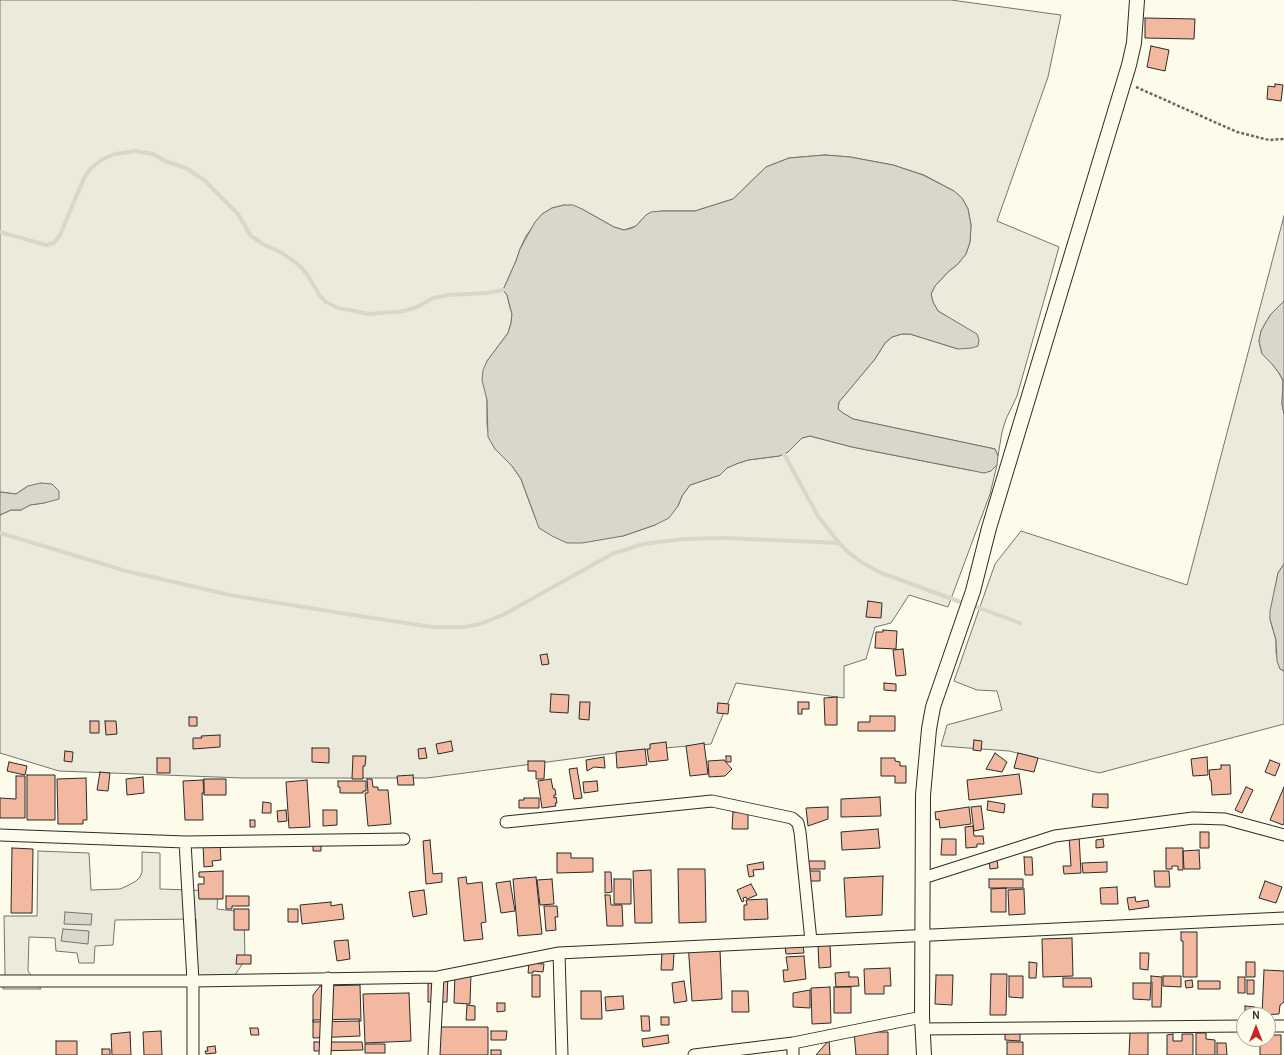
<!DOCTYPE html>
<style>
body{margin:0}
#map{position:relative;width:1284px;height:1055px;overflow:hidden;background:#fdfbea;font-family:Karla,sans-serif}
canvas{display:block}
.north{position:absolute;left:1236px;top:1007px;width:40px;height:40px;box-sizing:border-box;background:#fdfbea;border:1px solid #a9a89e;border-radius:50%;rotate:0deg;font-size:11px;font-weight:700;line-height:16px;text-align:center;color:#2b2b2b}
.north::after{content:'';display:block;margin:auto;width:14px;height:18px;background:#c62828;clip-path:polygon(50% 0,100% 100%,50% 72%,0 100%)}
</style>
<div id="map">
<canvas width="1284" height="1055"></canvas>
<div class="north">N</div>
</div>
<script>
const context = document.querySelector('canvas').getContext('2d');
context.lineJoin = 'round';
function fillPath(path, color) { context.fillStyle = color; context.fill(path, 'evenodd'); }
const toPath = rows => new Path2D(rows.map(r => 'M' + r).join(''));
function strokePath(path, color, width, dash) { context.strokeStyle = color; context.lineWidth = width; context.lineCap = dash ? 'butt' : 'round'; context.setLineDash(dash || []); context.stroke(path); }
const green = toPath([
 [0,0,951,0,1061,15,1048,77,997,221,1059,247,1017,396,1006,419,1002,432,998,456,995,449,853,419,843,413,838,409,839,402,875,359,885,343,892,337,902,334,910,334,958,349,945,315,938,311,933,302,931,294,935,286,949,271,957,265,966,254,970,242,971,225,968,209,962,198,954,191,924,175,893,165,850,157,825,155,789,158,766,167,733,199,695,211,662,211,646,215,636,226,624,230,614,227,582,209,564,205,552,208,542,214,526,236,520,249,516,261,503,290,507,295,510,307,512,314,511,323,508,333,487,361,487,425,489,437,495,449,512,466,521,479,536,520,623,536,655,525,678,506,682,496,690,485,720,475,727,468,736,464,748,460,779,456,788,452,802,438,810,436,852,447,969,470,991,471,997,465,990,494,948,607,909,595,891,623,875,627,866,659,844,666,844,698,736,683,711,744,630,751,427,778,242,778,59,771,0,753,0,515,11,510,21,510,30,505,44,503,59,492,28,486,16,494,0,492,0,0],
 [1284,216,1284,301,1271,314,1266,322,1261,331,1259,341,1262,354,1272,364,1279,373,1283,381,1282,404,1284,414,1284,564,1278,573,1270,619,1276,640,1276,653,1280,669,1284,671,1284,724,1099,773,1009,751,941,746,947,725,1002,710,997,691,977,690,954,681,995,564,1021,531,1187,585,1284,216],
 [38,851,89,853,91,890,120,889,127,886,136,881,140,877,142,872,142,852,160,853,160,889,218,891,217,909,244,912,245,960,235,975,197,976,196,919,115,920,113,945,95,946,94,963,79,963,77,953,56,951,55,938,29,937,28,971,41,989,3,989,5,973,4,916,37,916,38,851]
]);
fillPath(green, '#ecebdb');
strokePath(green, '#74746e', 1);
const water = toPath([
 [825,155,850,157,893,165,923,175,954,191,962,198,968,209,971,225,970,242,966,254,957,265,949,271,935,286,931,294,933,302,938,311,977,334,979,340,978,346,972,348,958,349,910,334,902,334,892,337,885,343,875,359,839,402,838,409,843,413,853,419,995,449,998,456,997,465,991,471,984,473,969,470,852,447,810,436,802,438,788,452,779,456,748,460,736,464,727,468,720,475,690,485,682,496,678,506,669,518,655,525,623,536,582,543,567,543,552,536,539,528,521,479,512,466,495,449,488,437,487,400,482,380,483,370,487,361,508,333,511,323,512,314,510,307,507,295,503,290,516,261,520,249,535,222,542,214,552,208,564,205,573,205,582,209,614,227,624,230,632,228,636,226,646,215,651,212,662,211,695,211,733,199,766,167,789,158,825,155],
 [1284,301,1284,414,1282,404,1283,380,1279,373,1272,364,1262,354,1259,341,1261,331,1266,322,1271,314,1284,301],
 [41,483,52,484,59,491,59,499,44,503,30,505,21,510,11,510,0,515,0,492,16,494,28,486,41,483],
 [1284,564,1284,671,1280,669,1277,661,1276,640,1270,619,1270,611,1278,573,1284,564],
 [65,912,92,914,91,925,64,924,65,912],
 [63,929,89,931,88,944,61,941,63,929]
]);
fillPath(water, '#d8d7c9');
strokePath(water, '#74746e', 1);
strokePath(toPath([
 [0,232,46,245,54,243,60,235,84,178,91,168,103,159,115,154,136,151,153,154,165,161,186,168,204,180,238,214,251,236,263,244,282,253,300,266,308,276,320,296,326,302,338,308,369,314,404,311,417,307,433,298,448,295,487,293,503,290],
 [784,454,818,516,839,543,847,551,861,562,879,572,963,603],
 [0,533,126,571,230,595,353,615,432,627,465,627,480,624,503,615,612,554,643,544,683,539,724,538,839,543],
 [977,607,1020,623]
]), '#d8d7c9', 4);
const building = toPath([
 [1145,18,1195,19,1194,39,1145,38,1145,18],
 [1151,46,1169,50,1165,71,1147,67,1151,46],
 [1275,84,1283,85,1281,101,1267,99,1268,86,1275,87,1275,84],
 [868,601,882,603,881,618,866,617,868,601],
 [883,630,897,631,896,649,875,648,876,632,883,632,883,630],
 [903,649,906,675,896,676,893,650,903,649],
 [547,654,549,664,542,665,540,655,547,654],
 [884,683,896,684,896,691,884,690,884,683],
 [551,694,569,695,568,713,550,712,551,694],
 [837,697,837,725,825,725,824,698,837,697],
 [580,702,590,702,589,720,579,719,580,702],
 [798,702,809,702,809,709,802,709,802,714,798,714,798,702],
 [718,703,729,704,728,714,717,713,718,703],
 [870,716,895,716,895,731,858,731,858,722,870,722,870,716],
 [189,717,197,717,197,726,189,726,189,717],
 [90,721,99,721,99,733,90,733,90,721],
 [105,721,116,721,117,734,106,735,105,721],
 [220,735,220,747,193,749,193,738,202,738,201,736,220,735],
 [974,740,982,741,981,751,973,750,974,740],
 [451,741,453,751,438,754,436,744,451,741],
 [666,742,668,760,649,762,647,749,650,749,650,744,666,742],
 [704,743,708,774,690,776,686,746,704,743],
 [312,748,329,748,329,763,312,762,312,748],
 [425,748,427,758,419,759,418,749,425,748],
 [645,749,647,765,617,768,616,752,645,749],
 [65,751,73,752,72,762,64,761,65,751],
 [995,753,1007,762,1002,772,986,769,995,753],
 [1018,753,1038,758,1034,772,1014,768,1018,753],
 [353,756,366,756,365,766,363,766,363,779,352,779,353,756],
 [726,756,731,756,731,762,726,762,726,756],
 [604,757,605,768,594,767,587,771,586,760,604,757],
 [1207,757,1208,775,1193,776,1191,759,1207,757],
 [157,758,170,758,170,773,157,773,157,758],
 [881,758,895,758,895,761,900,762,900,766,906,766,906,783,895,783,895,776,881,776,881,758],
 [724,760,732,769,725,776,709,777,708,761,724,760],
 [1270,760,1280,764,1275,776,1265,772,1270,760],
 [528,761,545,761,544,779,536,779,536,771,528,771,528,761],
 [9,762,27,766,25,775,7,771,9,762],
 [1221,765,1230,765,1231,794,1212,795,1211,780,1210,780,1209,770,1221,769,1221,765],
 [577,768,582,798,574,799,569,769,577,768],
 [100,772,110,773,108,791,97,790,100,772],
 [1019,774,1022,794,969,800,967,780,1019,774],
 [27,775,55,775,55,820,27,820,27,775],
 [413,775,414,785,398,785,397,776,413,775],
 [16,776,25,776,25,818,0,818,0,798,16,799,16,776],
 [143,777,144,793,127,795,126,779,143,777],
 [86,778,87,820,83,820,83,824,58,824,57,779,86,778],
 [204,779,226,779,226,795,204,795,204,779],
 [367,779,372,779,373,787,378,787,378,790,388,790,391,824,368,826,365,793,368,793,367,779],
 [551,779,553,789,555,789,556,795,554,795,554,798,556,797,557,803,555,803,556,806,542,808,538,781,551,779],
 [203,780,204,793,202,793,203,820,185,820,183,781,203,780],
 [307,780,310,827,289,828,286,782,307,780],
 [338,781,366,781,366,791,363,791,363,793,340,793,340,787,338,787,338,781],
 [597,781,598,791,584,793,583,782,597,781],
 [1246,787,1253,790,1242,813,1235,810,1246,787],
 [1284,787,1284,823,1283,825,1270,820,1284,787],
 [1093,794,1108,794,1108,808,1092,807,1093,794],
 [880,797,881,816,841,817,841,799,880,797],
 [524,798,539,798,539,808,519,808,519,800,524,800,524,798],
 [988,801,1005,804,1004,813,987,810,988,801],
 [263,802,271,803,271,813,262,813,263,802],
 [981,806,984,829,974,831,971,807,981,806],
 [828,807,828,819,808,826,806,808,828,807],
 [969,807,971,824,940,828,939,819,936,820,935,812,969,807],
 [286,810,287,821,278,822,277,811,286,810],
 [323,810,337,810,337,825,323,826,323,810],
 [733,812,748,812,748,829,732,829,733,812],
 [250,820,255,820,255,827,250,827,250,820],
 [973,826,974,836,983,836,984,844,977,844,977,847,966,848,965,827,973,826],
 [878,829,880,848,842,850,841,832,878,829],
 [1200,832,1209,832,1209,848,1200,848,1200,832],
 [1069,835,1079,835,1081,873,1064,874,1063,866,1071,866,1069,835],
 [942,839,956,839,956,855,941,855,942,839],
 [1103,839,1104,847,1096,848,1096,840,1103,839],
 [430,840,433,874,442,873,442,882,426,884,423,841,430,840],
 [220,843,221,860,212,861,213,866,204,867,203,844,220,843],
 [313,843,321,843,321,851,313,851,313,843],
 [12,848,33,849,32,913,11,913,12,848],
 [1166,848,1183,848,1183,870,1178,870,1178,866,1172,866,1172,869,1166,869,1166,848],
 [1199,850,1200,869,1184,869,1183,851,1199,850],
 [557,853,571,853,571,858,593,858,593,872,557,873,557,853],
 [1024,857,1032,857,1033,875,1025,875,1024,857],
 [997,859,998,868,990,869,989,860,997,859],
 [805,861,825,861,825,869,805,869,805,861],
 [763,862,764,869,753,870,754,876,749,877,747,865,763,862],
 [1107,862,1107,872,1083,873,1082,863,1107,862],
 [678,869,705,869,706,922,679,923,678,869],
 [651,870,652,923,635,923,633,871,651,870],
 [223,871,223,899,199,899,198,884,204,884,204,877,199,877,199,872,223,871],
 [805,871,820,871,820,881,805,881,805,871],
 [1154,871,1169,871,1170,887,1155,887,1154,871],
 [605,872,611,872,612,892,605,893,605,872],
 [883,876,882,915,846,917,844,878,883,876],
 [466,877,467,884,482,882,486,922,481,923,483,939,464,941,458,878,466,877],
 [536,877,542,934,518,936,513,879,536,877],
 [552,879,554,904,540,905,537,880,552,879],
 [614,879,631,879,631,904,614,904,614,879],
 [989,879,1023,879,1023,888,989,888,989,879],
 [510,881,515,911,501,913,496,883,510,881],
 [1265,881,1282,887,1276,903,1259,898,1265,881],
 [751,884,757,895,747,899,746,897,743,898,744,901,742,902,737,890,751,884],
 [1117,887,1118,904,1101,904,1100,888,1117,887],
 [1006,888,1006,912,991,912,991,889,1006,888],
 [1024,889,1025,914,1009,915,1008,890,1024,889],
 [424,890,427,914,413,917,409,892,424,890],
 [605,895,610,895,611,905,622,905,623,926,607,926,605,895],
 [226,896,249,896,249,906,232,906,232,909,226,909,226,896],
 [1135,897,1136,902,1148,900,1149,907,1129,910,1127,898,1135,897],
 [767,899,768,919,744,920,744,905,747,905,746,900,767,899],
 [331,902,331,906,342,904,344,919,302,924,300,905,331,902],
 [544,906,557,906,558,917,555,917,556,930,546,931,544,906],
 [234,909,249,909,249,930,234,930,234,909],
 [288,909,298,909,298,922,288,922,288,909],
 [1181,932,1197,932,1197,977,1183,977,1183,941,1181,941,1181,932],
 [1072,938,1073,976,1043,977,1042,939,1072,938],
 [348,940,350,959,337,961,334,941,348,940],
 [688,943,720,950,722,999,692,1001,688,943],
 [830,944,831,967,819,968,818,945,830,944],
 [785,945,803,945,804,953,786,954,785,945],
 [662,952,674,953,673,970,661,970,662,952],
 [1140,953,1149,953,1148,970,1140,969,1140,953],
 [237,955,251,955,251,964,236,964,237,955],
 [804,956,806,979,784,982,783,970,788,970,786,957,804,956],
 [1029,962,1037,963,1036,978,1029,978,1029,962],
 [1246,962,1255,962,1255,977,1246,977,1246,962],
 [529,963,544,964,543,972,533,971,533,973,528,973,529,963],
 [890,968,891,986,884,986,884,994,865,994,864,969,890,968],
 [1264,970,1284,971,1284,1002,1280,1005,1279,1014,1262,1015,1264,970],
 [448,972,447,1002,428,1002,428,979,448,972],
 [455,972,471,973,470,1004,454,1003,455,972],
 [849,972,849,977,858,977,859,986,836,987,835,973,849,972],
 [991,974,1007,974,1006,1015,990,1015,991,974],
 [532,975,540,975,540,997,532,997,532,975],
 [936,975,953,975,952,1005,935,1004,936,975],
 [1009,976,1023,976,1023,998,1009,997,1009,976],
 [1151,976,1162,977,1161,1007,1152,1007,1152,982,1151,982,1151,976],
 [1163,976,1181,976,1181,987,1163,986,1163,976],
 [1238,977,1245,977,1245,993,1238,993,1238,977],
 [1063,978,1091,978,1092,987,1063,987,1063,978],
 [1192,980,1193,987,1186,988,1185,981,1192,980],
 [1247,980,1254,980,1254,994,1247,994,1247,980],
 [684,981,687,1001,674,1003,672,983,684,981],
 [1198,981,1220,981,1220,989,1198,989,1198,981],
 [1133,983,1151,983,1150,1000,1133,999,1133,983],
 [360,985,361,1021,313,1022,313,995,320,986,360,985],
 [830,987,831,1023,812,1024,811,988,830,987],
 [834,987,851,987,851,1013,834,1013,834,987],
 [810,990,810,1008,793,1007,793,993,810,990],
 [581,991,601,991,602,1019,581,1019,581,991],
 [732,991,748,991,749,1012,732,1012,732,991],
 [409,993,411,1041,365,1043,363,994,409,993],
 [623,996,624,1009,606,1011,605,997,623,996],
 [497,1003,505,1003,505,1011,497,1012,497,1003],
 [467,1005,475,1006,475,1020,466,1020,467,1005],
 [1245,1006,1255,1007,1255,1014,1245,1014,1245,1006],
 [641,1016,649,1016,650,1031,642,1031,641,1016],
 [661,1017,669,1017,669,1025,661,1025,661,1017],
 [359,1019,360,1036,313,1038,313,1020,359,1019],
 [431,1027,488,1027,488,1055,432,1055,431,1027],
 [250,1028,258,1028,259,1035,251,1035,250,1028],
 [1005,1030,1020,1031,1020,1041,1005,1040,1005,1030],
 [161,1031,162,1055,144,1055,143,1032,161,1031],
 [491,1031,507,1031,506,1040,491,1040,491,1031],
 [130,1032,131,1055,112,1055,111,1034,130,1032],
 [854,1032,888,1032,888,1055,856,1055,854,1032],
 [1130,1032,1148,1032,1148,1055,1129,1055,1130,1032],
 [1196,1033,1206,1033,1206,1039,1215,1040,1215,1055,1196,1055,1196,1033],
 [1173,1034,1173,1041,1182,1041,1182,1034,1193,1034,1193,1055,1167,1055,1167,1035,1173,1034],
 [668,1035,669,1043,643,1047,642,1039,668,1035],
 [1268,1035,1281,1035,1281,1055,1260,1055,1260,1039,1268,1039,1268,1035],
 [829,1040,830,1055,816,1055,829,1040],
 [56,1041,77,1041,77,1055,56,1055,56,1041],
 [314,1042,362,1042,363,1050,314,1051,314,1042],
 [1007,1042,1023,1042,1023,1055,1007,1055,1007,1042],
 [1217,1043,1226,1043,1227,1055,1217,1055,1217,1043],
 [365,1044,385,1044,385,1053,365,1053,365,1044],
 [215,1046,216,1053,206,1054,205,1051,208,1051,207,1047,215,1046],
 [102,1049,110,1049,110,1055,102,1055,102,1049],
 [491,1050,501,1050,501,1055,491,1055,491,1050]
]);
fillPath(building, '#f2b8a0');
strokePath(building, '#2b2b2b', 1);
const minor = toPath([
 [506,822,712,801,792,818,798,823,800,832,811,941],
 [0,835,185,842,404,839],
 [185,842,193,981,193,1055],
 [923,878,1055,836,1193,818,1225,819,1284,835],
 [559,953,562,1055],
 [0,981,193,981,438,977,559,953,1284,918],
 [1268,1026,1284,1026],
 [923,1029,1244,1026],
 [793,1043,793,1055],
 [325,1055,328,978],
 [434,1055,438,977],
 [694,1055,793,1043,922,1017]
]);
const tertiary = toPath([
 [924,1055,922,1017,923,795,929,729,933,707,973,591,989,528,1129,65,1134,43,1137,0]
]);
strokePath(minor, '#2b2b2b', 13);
strokePath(tertiary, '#2b2b2b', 16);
strokePath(toPath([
 [1136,87,1237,132,1269,140,1284,139]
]), '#6a6964', 2.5, [3, 2]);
strokePath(minor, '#fdfbea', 11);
strokePath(tertiary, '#fdfbea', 14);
</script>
